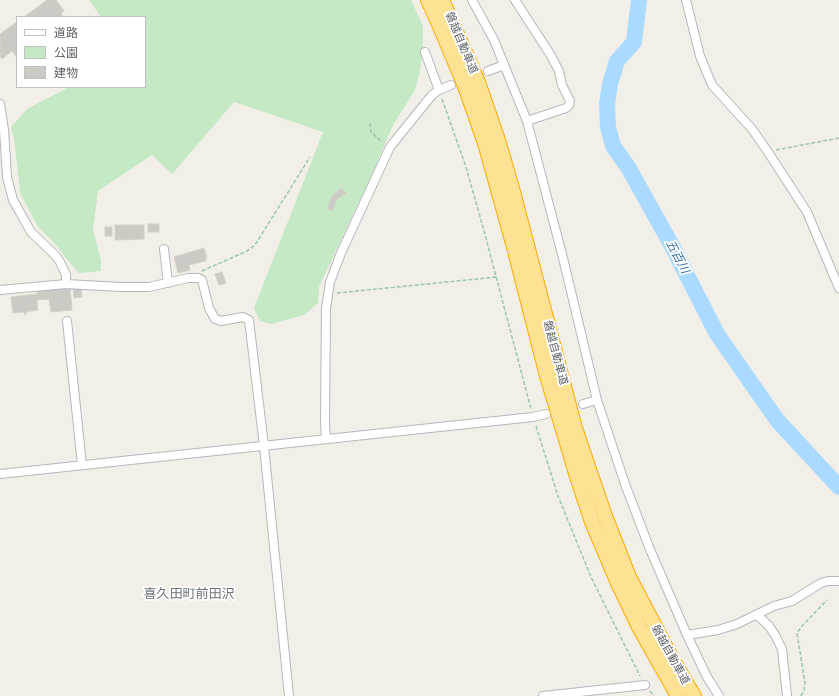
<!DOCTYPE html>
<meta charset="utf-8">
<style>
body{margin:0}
#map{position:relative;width:839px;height:696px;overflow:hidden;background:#f1efe8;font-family:Signika,"Noto Sans JP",sans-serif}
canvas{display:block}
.legend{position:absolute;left:16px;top:16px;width:130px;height:72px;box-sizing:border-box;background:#fff;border:1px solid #bfc1c3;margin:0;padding:5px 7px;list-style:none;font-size:12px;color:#5f6368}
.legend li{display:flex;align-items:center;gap:8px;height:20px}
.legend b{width:20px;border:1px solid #bfc1c3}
</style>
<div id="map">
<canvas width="839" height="696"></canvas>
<ul class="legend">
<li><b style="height:5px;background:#fff"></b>道路</li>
<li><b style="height:11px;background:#c5e8c5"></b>公園</li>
<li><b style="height:11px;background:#cccac5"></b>建物</li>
</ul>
</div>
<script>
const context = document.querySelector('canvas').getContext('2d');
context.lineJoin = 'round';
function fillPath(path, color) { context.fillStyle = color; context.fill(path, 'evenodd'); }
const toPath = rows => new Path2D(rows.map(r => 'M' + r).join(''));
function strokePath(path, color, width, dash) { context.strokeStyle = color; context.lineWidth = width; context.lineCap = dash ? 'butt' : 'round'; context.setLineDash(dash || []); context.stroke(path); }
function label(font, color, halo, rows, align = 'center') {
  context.font = font + ' Signika,"Noto Sans JP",sans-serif'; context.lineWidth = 3.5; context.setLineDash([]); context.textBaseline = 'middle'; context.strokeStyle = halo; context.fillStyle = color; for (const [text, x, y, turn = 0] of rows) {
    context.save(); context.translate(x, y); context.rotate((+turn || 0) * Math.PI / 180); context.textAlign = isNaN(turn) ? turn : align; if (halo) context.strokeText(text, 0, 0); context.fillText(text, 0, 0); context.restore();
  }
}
fillPath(toPath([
 [89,0,411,0,423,26,423,46,420,71,415,90,393,125,373,172,319,287,318,303,304,315,271,324,260,321,254,308,323,132,234,102,172,174,152,155,98,191,93,230,101,260,101,271,79,273,65,257,56,245,38,227,20,193,15,145,11,127,27,109,69,87,145,87,145,17,101,17]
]), '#c5e8c5');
strokePath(toPath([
 [639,0,634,42,617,61,610,84,607,104,608,127,613,146,628,167,672,246,717,334,777,420,839,487]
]), '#aadaff', 16);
const building = toPath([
 [47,0,56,0,64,11,61,13,63,17,24,17,47,0],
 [17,22,17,58,12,51,2,59,0,56,0,34,17,22],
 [341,188,346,193,337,199,332,211,327,209,332,196,341,188],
 [148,224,159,224,159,232,148,232,148,224],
 [115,225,144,225,144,239,115,240,115,225],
 [105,227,112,227,112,236,105,236,105,227],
 [204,248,207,258,205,258,206,261,189,265,190,270,178,273,174,257,204,248],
 [222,272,226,283,219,285,215,274,222,272],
 [81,286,82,297,74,298,73,287,81,286],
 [70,287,72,310,51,312,49,299,37,300,38,310,26,312,26,315,25,315,24,312,13,313,11,297,37,294,37,291,70,287]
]);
fillPath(building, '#cccac5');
strokePath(building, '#d6d1c6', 1);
const minor = toPath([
 [472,0,494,40,527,121,563,258,597,400,625,484,649,547,687,635,707,677,719,696],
 [515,0,550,54,559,71,562,85,570,101,569,105,566,108,527,121],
 [686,0,700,56,712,85,752,129,768,152,807,212,839,288],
 [425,52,439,90],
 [488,71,504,65],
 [0,104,4,130,7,177,13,200,31,232,56,256,60,262,66,275,66,284],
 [164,249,168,283],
 [0,290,66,284,121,287,149,287,188,278,198,278,202,280,209,308,215,319,221,321,243,317,249,320,264,446,289,696],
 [67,321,82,465],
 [583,404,597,400],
 [326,439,325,423,326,308,330,282,341,253,390,147,432,95,439,90,451,85],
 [0,474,533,417,546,414],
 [757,615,769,626,775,635,782,649,787,696],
 [687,635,718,630,737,624,774,606,792,601,821,583,828,581,839,581],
 [543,696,645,685]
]);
const motorway = toPath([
 [428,0,438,22,465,86,485,143,514,247,547,376,578,480,592,522,618,583,639,627,678,696],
 [442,0,478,82,498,140,512,188,575,428,605,516,629,577,672,659,694,696]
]);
strokePath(minor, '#b5b8bc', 10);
strokePath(motorway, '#f9ab00', 16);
strokePath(toPath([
 [442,99,466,167,483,227,531,409],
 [370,123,371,132,382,142],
 [776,150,839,138],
 [202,271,247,251,255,245,310,157],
 [337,293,497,277],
 [536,426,558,496,591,577,640,676],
 [650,691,654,696],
 [801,696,804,690,805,683,797,633,802,626,827,600]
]), '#9cc7a9', 1.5, [4, 2]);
strokePath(minor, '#fff', 8);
strokePath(motorway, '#fde293', 14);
label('11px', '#5f6368', '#fff', [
 ["磐越自動車道",461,43,67],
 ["磐越自動車道",555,353,75],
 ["磐越自動車道",670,655,61]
]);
label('italic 12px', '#4174aa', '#fff', [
 ["五百川",677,257,62]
]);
label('13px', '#70757a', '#fff', [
 ["喜久田町前田沢",189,595]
]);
</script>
